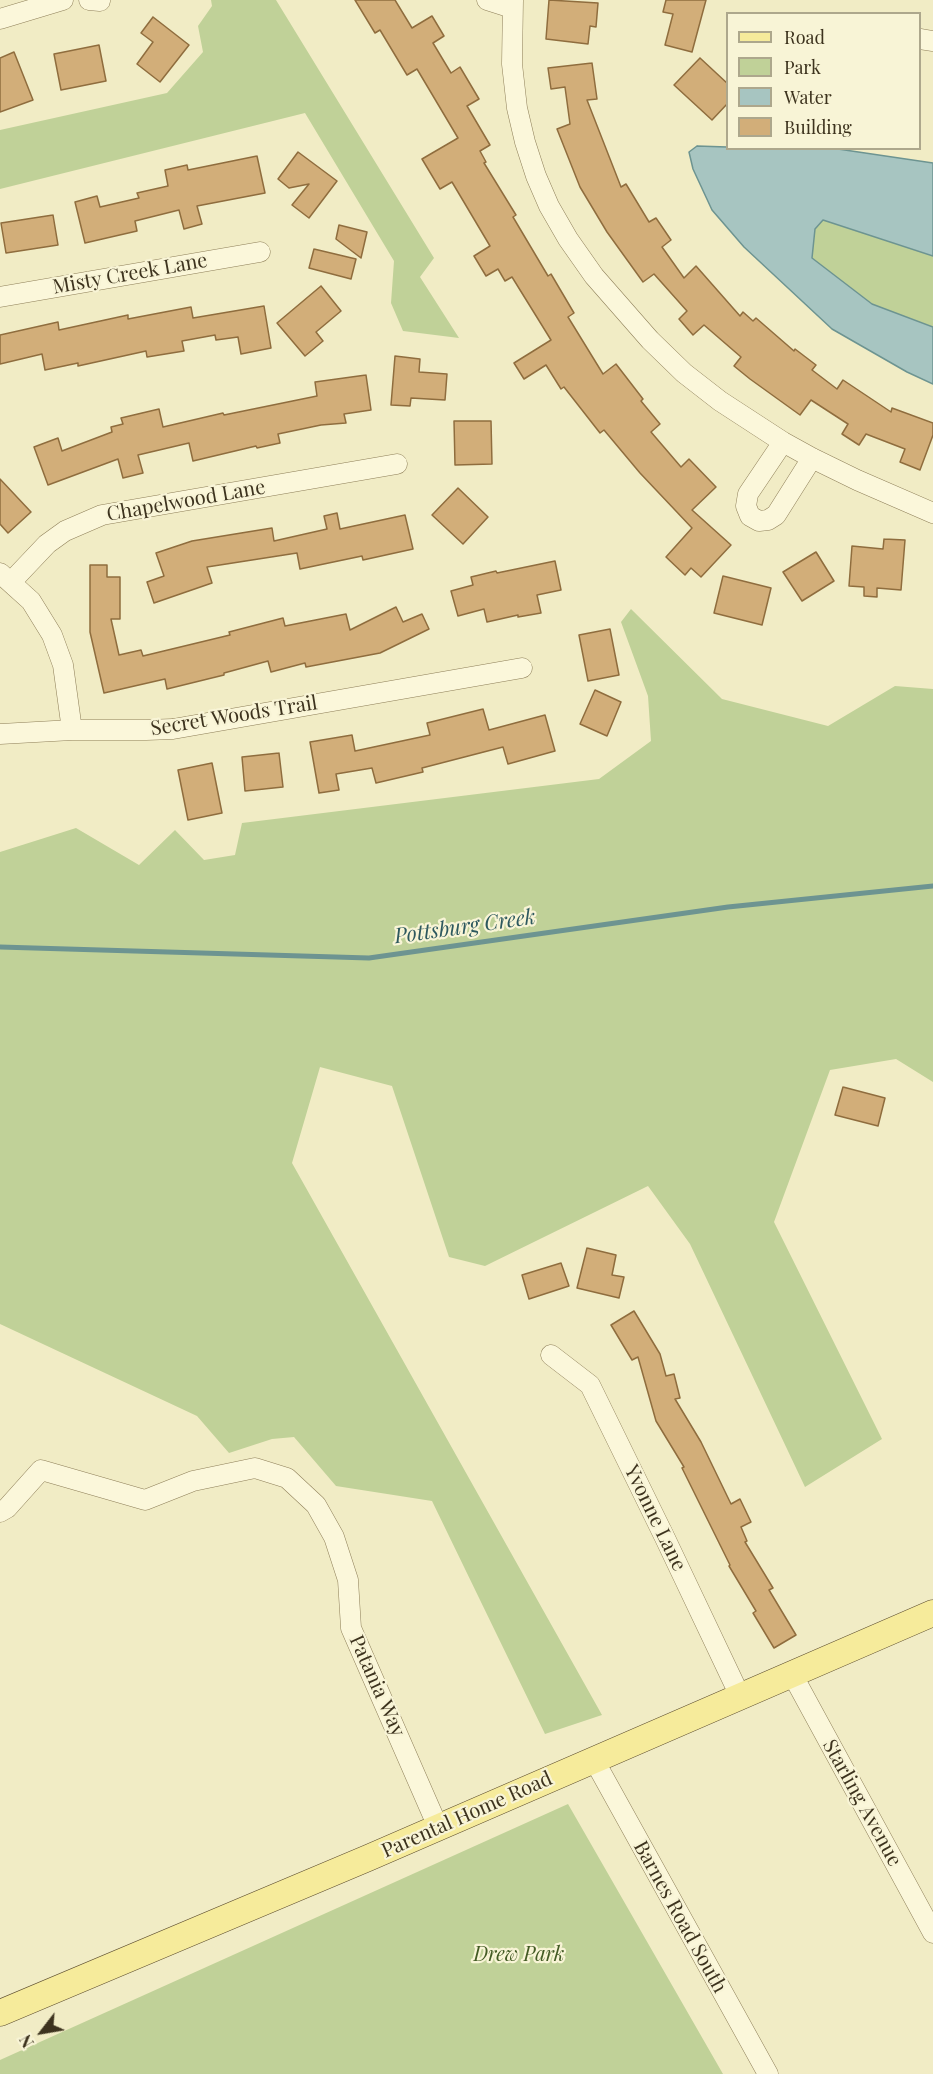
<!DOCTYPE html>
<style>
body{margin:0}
#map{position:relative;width:933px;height:2074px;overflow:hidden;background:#f1ecc5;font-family:"Playfair Display",serif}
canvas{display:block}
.legend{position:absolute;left:726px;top:12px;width:195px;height:138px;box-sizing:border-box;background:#f8f4d6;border:2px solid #ada78c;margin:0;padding:8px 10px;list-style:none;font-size:18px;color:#3d331e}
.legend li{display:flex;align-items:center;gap:12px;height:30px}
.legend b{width:30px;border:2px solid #ada78c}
.north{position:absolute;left:12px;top:2002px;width:60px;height:60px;-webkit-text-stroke:4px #f8f4d6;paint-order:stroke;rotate:239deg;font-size:16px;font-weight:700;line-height:24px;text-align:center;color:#3d331e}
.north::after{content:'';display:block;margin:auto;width:21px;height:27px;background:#3d331e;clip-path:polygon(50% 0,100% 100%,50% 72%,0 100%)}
</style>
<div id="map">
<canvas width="933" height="2074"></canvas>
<ul class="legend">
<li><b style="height:8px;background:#f6eb9b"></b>Road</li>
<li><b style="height:16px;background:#c0d198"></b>Park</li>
<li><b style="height:16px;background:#a7c5c1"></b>Water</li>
<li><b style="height:16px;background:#d2ae79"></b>Building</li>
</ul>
<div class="north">N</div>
</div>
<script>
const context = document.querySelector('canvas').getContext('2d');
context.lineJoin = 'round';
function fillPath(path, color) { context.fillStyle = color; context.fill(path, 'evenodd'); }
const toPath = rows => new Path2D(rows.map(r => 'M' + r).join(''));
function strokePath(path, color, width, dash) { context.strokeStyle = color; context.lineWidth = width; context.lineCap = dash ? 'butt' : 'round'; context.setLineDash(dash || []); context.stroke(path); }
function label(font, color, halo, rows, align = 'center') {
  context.font = font + ' "Playfair Display",serif'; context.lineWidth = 4.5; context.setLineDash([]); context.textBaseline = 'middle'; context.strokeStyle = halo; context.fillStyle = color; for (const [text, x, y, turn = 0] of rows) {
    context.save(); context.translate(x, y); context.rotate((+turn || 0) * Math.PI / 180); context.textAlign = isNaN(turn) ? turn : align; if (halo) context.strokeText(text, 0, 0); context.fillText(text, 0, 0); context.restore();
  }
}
fillPath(toPath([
 [211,0,276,0,434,258,420,277,459,338,403,331,391,303,394,261,305,113,0,189,0,130,167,93,203,52,198,26,212,6],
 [823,220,933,256,933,327,872,304,812,258,815,229],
 [631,609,722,699,828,726,895,686,933,689,933,1082,896,1059,830,1070,774,1222,882,1439,805,1487,690,1244,648,1186,485,1266,449,1257,392,1086,320,1067,292,1163,602,1715,545,1734,432,1501,336,1486,294,1437,272,1439,229,1453,197,1416,0,1324,0,852,76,828,139,865,175,830,204,860,235,855,242,823,599,779,651,741,648,696,621,622],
 [568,1804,723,2074,0,2074,0,2060]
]), '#c0d198');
const water = toPath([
 [697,146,727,147,728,148,838,149,933,163,933,256,823,220,815,229,812,258,872,304,933,327,933,384,907,372,832,329,744,247,712,210,693,169,689,152,697,146]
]);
fillPath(water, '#a7c5c1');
strokePath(water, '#6d9491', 1.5);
strokePath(toPath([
 [0,947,369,958,728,907,933,886]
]), '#6d9491', 5);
const building = toPath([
 [355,0,395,0,412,28,432,16,444,36,433,43,451,73,460,67,479,99,467,106,490,145,480,151,486,162,484,163,516,215,513,217,548,276,551,274,574,313,568,317,603,374,616,364,643,399,641,401,660,424,651,432,681,467,689,459,716,487,692,510,731,545,701,577,691,568,685,575,666,557,692,528,640,473,604,430,600,433,564,387,561,389,546,365,524,379,514,363,551,340,512,277,505,281,498,269,486,276,474,256,490,246,452,182,440,189,422,159,458,138,417,69,407,75,380,30,375,33,355,0],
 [549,0,598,3,596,27,590,26,588,44,546,39,549,0],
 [666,0,706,0,692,52,665,45,673,14,663,12,666,0],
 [153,17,189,45,160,82,137,64,153,42,141,33,153,17],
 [99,45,106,81,61,90,54,54,99,45],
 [14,52,33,100,0,112,0,58,14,52],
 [700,58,728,84,728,103,712,120,674,85,700,58],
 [592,63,597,99,587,100,621,187,626,184,649,222,656,218,671,240,662,247,684,278,696,266,740,316,743,312,753,321,756,318,794,351,795,349,816,365,812,370,837,389,843,380,891,412,892,408,933,423,933,435,920,470,900,462,905,449,866,434,859,445,842,434,848,424,811,400,800,415,750,379,734,366,741,357,704,325,693,335,679,319,687,311,654,274,643,282,607,232,580,187,557,129,570,124,565,87,551,89,548,68,592,63],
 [298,152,337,181,309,218,292,205,309,184,289,188,278,179,298,152],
 [257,156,265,193,197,206,202,224,184,229,179,210,135,221,137,231,85,243,75,202,97,196,100,207,139,198,137,193,168,186,165,170,187,165,188,170,257,156],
 [53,215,58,245,6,253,1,223,53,215],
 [339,225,367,232,361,258,336,239,339,225],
 [314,249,356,259,351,279,309,268,314,249],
 [321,286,341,311,316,332,323,341,305,356,277,323,321,286],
 [264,306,271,348,241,354,238,337,216,340,215,335,182,341,184,351,147,357,146,351,78,366,78,363,45,370,42,354,0,364,0,335,58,322,59,330,128,315,128,319,191,307,193,318,264,306],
 [395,356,420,359,419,372,447,374,445,400,411,398,410,406,391,405,395,356],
 [366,375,371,410,344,414,346,423,321,425,278,434,280,443,257,448,256,446,193,461,189,443,138,455,143,473,123,478,118,459,48,485,34,447,58,438,62,451,112,432,111,427,123,424,121,418,159,409,163,427,223,413,224,415,317,396,315,382,366,375],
 [454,421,491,421,492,464,455,465,454,421],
 [0,479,31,512,8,533,0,524,0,479],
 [458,488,488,517,463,544,432,515,458,488],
 [337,513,340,529,405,515,413,549,363,560,362,556,300,569,297,553,207,567,212,583,154,603,147,582,164,576,156,553,192,541,272,528,274,541,327,529,324,516,337,513],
 [884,539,905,540,901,590,877,588,877,597,864,596,864,587,849,586,852,546,883,549,884,539],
 [816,552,834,581,802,601,783,572,816,552],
 [555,561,561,590,537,595,541,613,518,617,518,615,487,622,484,609,458,616,451,591,473,585,471,577,496,571,497,573,555,561],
 [90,565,107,565,107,577,120,577,120,619,111,619,119,655,141,650,143,656,230,635,229,632,283,618,285,626,346,614,350,630,396,607,403,622,422,614,429,629,380,653,306,667,305,663,271,672,268,661,224,673,224,675,167,689,165,679,104,693,90,632,90,565],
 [723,576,771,588,762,625,714,613,723,576],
 [610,629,619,675,588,681,579,635,610,629],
 [595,690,621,702,607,736,580,724,595,690],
 [483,709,489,730,545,715,555,751,508,764,503,747,422,768,423,772,376,783,372,768,336,774,339,790,319,793,310,742,352,735,355,751,430,735,427,723,483,709],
 [279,753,283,787,245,791,242,757,279,753],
 [212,763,222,813,188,820,178,770,212,763],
 [843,1087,885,1098,878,1126,835,1115,843,1087],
 [587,1248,616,1255,612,1275,624,1277,619,1298,577,1288,587,1248],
 [561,1263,569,1286,529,1299,522,1275,561,1263],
 [634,1311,660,1354,666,1376,674,1374,680,1398,675,1399,701,1442,731,1504,740,1499,751,1522,741,1527,747,1541,745,1542,773,1588,769,1590,796,1635,774,1648,753,1613,756,1611,729,1566,730,1565,682,1468,684,1467,656,1421,638,1357,632,1360,611,1325,634,1311]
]);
fillPath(building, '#d2ae79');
strokePath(building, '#8f6d3e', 1.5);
const minor = toPath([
 [89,0,100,1],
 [487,0,512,8],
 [513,0,512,64,517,108,525,142,536,176,549,206,568,239,594,276,650,340,684,373,720,401,783,442,812,458,857,480,933,513],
 [0,19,63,0],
 [920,39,933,41],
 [0,297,260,252],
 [783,442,748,494,746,506,750,516,759,521,768,520,776,515,812,458],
 [0,573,31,601,52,635,63,665,72,730],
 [11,582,47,544,65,531,102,515,397,464],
 [0,734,72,730,146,730,173,729,522,668],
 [551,1355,590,1385,665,1538,740,1696],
 [0,1512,7,1508,41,1470,145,1500,193,1481,255,1468,287,1478,316,1505,334,1537,348,1580,351,1628,438,1827],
 [792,1674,933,1933],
 [594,1760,768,2074]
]);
const major = toPath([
 [0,2013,368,1858,933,1613]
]);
strokePath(minor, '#8e7f59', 21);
strokePath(major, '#5c4c2e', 27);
strokePath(minor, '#fbf7da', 20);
strokePath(major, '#f6eb9b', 26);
label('20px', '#3d331e', '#f8f4d6', [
 ["Misty Creek Lane",130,274,-10],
 ["Chapelwood Lane",186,501,-10],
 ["Secret Woods Trail",234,716,-9],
 ["Yvonne Lane",655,1518,64],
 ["Patania Way",377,1686,66],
 ["Starling Avenue",862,1803,61],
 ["Parental Home Road",467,1815,-24],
 ["Barnes Road South",680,1917,61]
]);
label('italic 20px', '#435b24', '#f8f4d6', [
 ["Drew Park",519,1955]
]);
label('italic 21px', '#2d585e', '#f8f4d6', [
 ["Pottsburg Creek",465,927,-8]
]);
</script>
